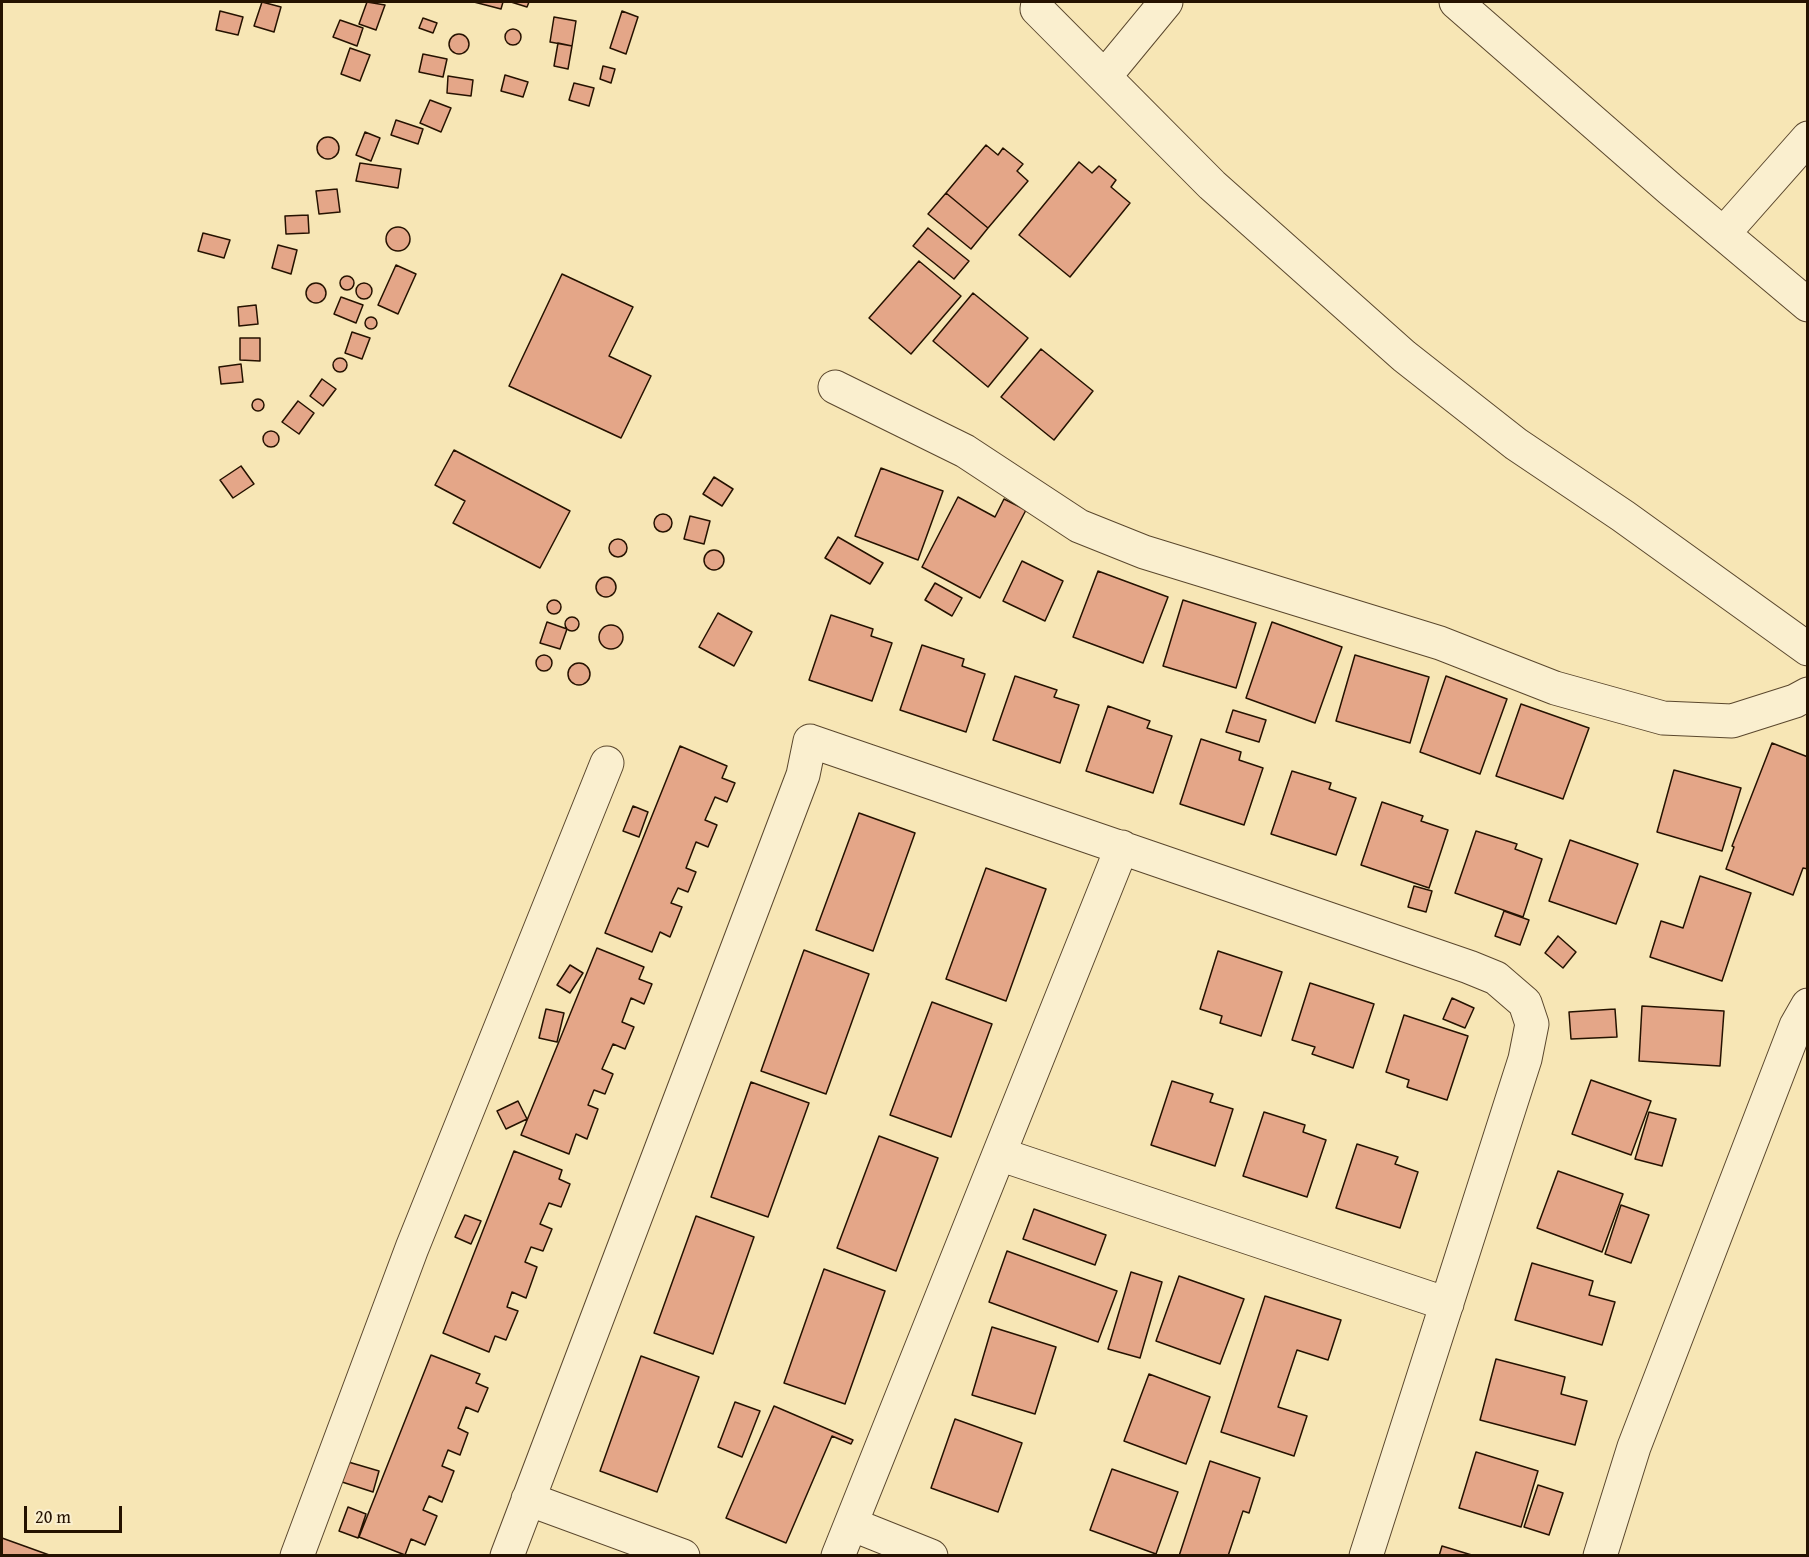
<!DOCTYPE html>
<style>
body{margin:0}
#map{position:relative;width:1809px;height:1557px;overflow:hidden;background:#f7e6b5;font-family:"Gentium Book Plus",serif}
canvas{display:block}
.frame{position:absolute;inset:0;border:3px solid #251200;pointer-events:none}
.scale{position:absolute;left:24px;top:1506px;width:98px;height:27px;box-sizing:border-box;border:3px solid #251200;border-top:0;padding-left:8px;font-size:18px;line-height:21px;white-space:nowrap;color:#251200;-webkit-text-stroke:4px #faefcf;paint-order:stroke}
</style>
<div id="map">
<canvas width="1809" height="1557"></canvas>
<div class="frame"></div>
<div class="scale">20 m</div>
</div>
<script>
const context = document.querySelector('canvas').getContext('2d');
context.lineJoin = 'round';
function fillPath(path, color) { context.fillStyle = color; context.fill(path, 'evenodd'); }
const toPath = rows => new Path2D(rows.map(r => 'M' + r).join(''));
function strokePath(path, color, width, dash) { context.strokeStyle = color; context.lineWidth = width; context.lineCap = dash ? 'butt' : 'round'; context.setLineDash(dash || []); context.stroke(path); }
const building = toPath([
 [262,2,281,7,274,32,254,26,262,2],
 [367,2,385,5,376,30,359,24,367,2],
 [474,2,503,2,501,9,474,2],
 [511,2,529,2,527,7,511,2],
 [220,11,243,17,238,35,216,30,220,11],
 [622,11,638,17,626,54,610,48,622,11],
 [554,17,576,21,572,46,550,42,554,17],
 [423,18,437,23,433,33,419,28,423,18],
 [340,20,363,28,357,46,333,37,340,20],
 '505 37a8 8 0 1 1 16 0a8 8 0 1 1-16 0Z',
 '449 44a10 10 0 1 1 20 0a10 10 0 1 1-20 0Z',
 [558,43,572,46,568,69,554,66,558,43],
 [350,48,370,55,360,81,341,74,350,48],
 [423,54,447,59,443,77,419,72,423,54],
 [603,66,615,69,611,83,600,79,603,66],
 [505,75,528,82,523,97,501,91,505,75],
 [448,76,473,80,471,96,447,93,448,76],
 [574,83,594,88,589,106,569,100,574,83],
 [430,100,451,108,441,132,420,123,430,100],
 [396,120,423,129,418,144,391,135,396,120],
 [365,132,380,138,371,161,356,155,365,132],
 '317 148a11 11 0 1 1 22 0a11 11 0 1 1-22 0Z',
 [986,145,998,155,1003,148,1023,164,1017,171,1028,181,988,228,946,193,986,145],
 [1079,162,1092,173,1099,166,1116,180,1111,187,1130,203,1070,277,1019,235,1079,162],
 [360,163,401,169,398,188,356,181,360,163],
 [337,189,340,212,319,214,316,191,337,189],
 [946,193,988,228,971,249,928,214,946,193],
 [308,215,309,233,286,234,285,216,308,215],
 '386 239a12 12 0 1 1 24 0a12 12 0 1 1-24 0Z',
 [928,228,969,261,954,279,913,246,928,228],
 [203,233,230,240,224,258,198,251,203,233],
 [278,245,297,250,291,274,272,268,278,245],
 [919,261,961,296,911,354,869,318,919,261],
 [396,265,416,274,398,314,378,305,396,265],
 [562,274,633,307,609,356,651,376,621,438,509,386,562,274],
 '340 283a7 7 0 1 1 14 0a7 7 0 1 1-14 0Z',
 '356 291a8 8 0 1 1 16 0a8 8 0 1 1-16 0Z',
 '306 293a10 10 0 1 1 20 0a10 10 0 1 1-20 0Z',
 [973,293,1028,338,988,387,933,341,973,293],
 [341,297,363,305,356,323,334,314,341,297],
 [256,305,258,324,239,326,238,307,256,305],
 '365 323a6 6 0 1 1 12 0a6 6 0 1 1-12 0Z',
 [352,332,370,338,362,359,345,353,352,332],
 [240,338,260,338,260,361,240,360,240,338],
 [1041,349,1093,391,1054,440,1001,397,1041,349],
 '333 365a7 7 0 1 1 14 0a7 7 0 1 1-14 0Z',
 [241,364,243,382,221,384,219,367,241,364],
 [322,379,336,389,323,406,310,396,322,379],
 '252 405a6 6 0 1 1 12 0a6 6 0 1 1-12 0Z',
 [298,401,314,413,299,434,282,422,298,401],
 '263 439a8 8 0 1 1 16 0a8 8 0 1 1-16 0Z',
 [454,450,570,511,540,568,453,523,465,501,435,485,454,450],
 [241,466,254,484,233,498,220,480,241,466],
 [881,468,943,491,918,560,855,536,881,468],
 [714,477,733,489,722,506,703,494,714,477],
 [958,497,995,517,1004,499,1026,510,980,598,922,567,958,497],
 '654 523a9 9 0 1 1 18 0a9 9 0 1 1-18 0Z',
 [690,516,710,521,704,544,684,539,690,516],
 [838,537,883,563,870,584,825,558,838,537],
 '609 548a9 9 0 1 1 18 0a9 9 0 1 1-18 0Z',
 '704 560a10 10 0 1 1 20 0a10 10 0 1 1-20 0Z',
 [1022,561,1063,581,1045,621,1003,601,1022,561],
 [1098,571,1168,597,1143,663,1073,637,1098,571],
 '596 587a10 10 0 1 1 20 0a10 10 0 1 1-20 0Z',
 [935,583,962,598,952,616,925,600,935,583],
 '547 607a7 7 0 1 1 14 0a7 7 0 1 1-14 0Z',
 [1183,600,1256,623,1236,688,1163,666,1183,600],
 [718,613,752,632,734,666,699,647,718,613],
 [831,615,873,629,871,636,892,643,872,701,809,680,831,615],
 '565 624a7 7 0 1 1 14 0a7 7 0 1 1-14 0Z',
 [547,622,567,629,560,649,540,643,547,622],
 [1272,622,1342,647,1315,723,1246,698,1272,622],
 '599 637a12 12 0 1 1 24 0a12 12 0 1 1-24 0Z',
 [922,645,964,659,962,666,985,674,966,732,900,710,922,645],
 '536 663a8 8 0 1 1 16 0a8 8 0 1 1-16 0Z',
 [1355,655,1429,677,1410,743,1336,721,1355,655],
 '568 674a11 11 0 1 1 22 0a11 11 0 1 1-22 0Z',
 [1015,676,1057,690,1054,697,1079,705,1060,763,993,740,1015,676],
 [1446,676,1507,699,1480,774,1420,752,1446,676],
 [1521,704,1589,728,1563,799,1496,776,1521,704],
 [1108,706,1150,721,1147,728,1172,736,1153,793,1086,771,1108,706],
 [1233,710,1266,720,1259,742,1226,732,1233,710],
 [1201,739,1241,752,1239,760,1263,768,1244,825,1180,804,1201,739],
 [1772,743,1808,757,1808,869,1803,868,1793,895,1726,869,1734,847,1732,846,1772,743],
 [680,746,727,766,722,778,735,783,727,802,715,797,705,820,717,825,708,847,696,842,686,868,696,872,688,892,678,888,671,903,682,907,670,937,660,932,652,952,605,933,680,746],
 [1674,770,1741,788,1722,851,1657,832,1674,770],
 [1292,771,1331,783,1329,789,1356,798,1336,855,1271,834,1292,771],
 [1382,802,1423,816,1421,821,1448,830,1429,888,1361,865,1382,802],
 [633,806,648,812,639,837,623,831,633,806],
 [859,813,915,833,873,951,816,930,859,813],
 [1476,831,1517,844,1515,849,1542,859,1523,917,1455,893,1476,831],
 [1570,840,1638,864,1616,924,1549,901,1570,840],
 [986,868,1046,889,1006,1001,946,979,986,868],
 [1700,876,1751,893,1722,981,1650,957,1661,921,1683,928,1700,876],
 [1414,886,1432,891,1426,912,1408,907,1414,886],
 [1504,911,1529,920,1520,945,1495,936,1504,911],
 [1558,936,1576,952,1563,968,1545,953,1558,936],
 [597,948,644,967,639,979,652,984,644,1004,631,998,622,1022,634,1027,625,1049,613,1044,602,1069,613,1074,605,1094,594,1090,588,1105,598,1109,587,1139,576,1134,569,1154,521,1135,597,948],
 [804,950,869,974,826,1094,761,1071,804,950],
 [1218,951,1282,972,1261,1036,1220,1023,1222,1016,1200,1009,1218,951],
 [570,965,583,973,570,993,557,985,570,965],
 [1310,983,1374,1004,1353,1068,1312,1054,1315,1047,1292,1040,1310,983],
 [1452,998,1474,1008,1465,1028,1443,1019,1452,998],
 [932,1002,992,1024,951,1137,890,1115,932,1002],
 [1642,1006,1724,1011,1720,1066,1639,1061,1642,1006],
 [546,1009,564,1013,557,1042,539,1038,546,1009],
 [1615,1009,1617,1037,1571,1039,1569,1012,1615,1009],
 [1404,1015,1468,1036,1447,1100,1407,1087,1409,1080,1386,1072,1404,1015],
 [1591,1080,1651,1101,1631,1155,1572,1134,1591,1080],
 [1172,1081,1213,1094,1210,1102,1233,1109,1215,1166,1151,1145,1172,1081],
 [751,1082,809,1103,768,1217,711,1197,751,1082],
 [518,1101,527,1119,506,1129,497,1111,518,1101],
 [1264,1112,1305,1125,1303,1132,1326,1140,1307,1197,1243,1176,1264,1112],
 [1649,1112,1676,1119,1662,1166,1635,1159,1649,1112],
 [879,1136,938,1158,896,1271,837,1248,879,1136],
 [1357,1144,1398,1157,1395,1164,1418,1172,1400,1228,1336,1208,1357,1144],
 [514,1151,562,1170,559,1179,570,1184,561,1207,549,1203,540,1224,552,1229,543,1251,531,1247,525,1262,537,1267,526,1298,512,1292,507,1307,518,1311,506,1340,495,1336,489,1352,443,1333,514,1151],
 [1558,1171,1623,1194,1602,1252,1537,1228,1558,1171],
 [1621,1205,1649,1215,1631,1263,1605,1254,1621,1205],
 [1034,1209,1106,1235,1095,1265,1023,1239,1034,1209],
 [465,1215,481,1221,471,1244,455,1237,465,1215],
 [696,1216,754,1237,713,1354,654,1333,696,1216],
 [1007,1251,1117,1291,1098,1342,989,1302,1007,1251],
 [1532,1263,1593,1281,1589,1295,1615,1302,1602,1345,1515,1320,1532,1263],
 [824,1269,885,1291,845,1404,784,1383,824,1269],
 [1131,1272,1162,1282,1140,1358,1108,1349,1131,1272],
 [1179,1276,1244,1299,1220,1364,1156,1341,1179,1276],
 [1265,1296,1341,1320,1328,1360,1297,1350,1278,1407,1307,1416,1294,1456,1221,1432,1265,1296],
 [992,1327,1056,1347,1035,1414,972,1395,992,1327],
 [431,1355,480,1374,476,1383,488,1388,478,1412,466,1407,458,1428,468,1433,460,1455,448,1450,442,1466,454,1471,442,1502,429,1496,423,1510,437,1516,425,1545,411,1539,405,1555,359,1537,431,1355],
 [641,1356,699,1377,657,1492,600,1471,641,1356],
 [1496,1359,1565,1377,1561,1394,1587,1401,1575,1445,1480,1420,1496,1359],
 [1149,1374,1210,1397,1186,1464,1124,1441,1149,1374],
 [735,1402,760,1411,742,1457,718,1447,735,1402],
 [774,1406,853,1440,851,1444,832,1436,786,1543,726,1518,774,1406],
 [955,1419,1022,1443,998,1512,931,1488,955,1419],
 [1476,1452,1538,1471,1521,1527,1459,1508,1476,1452],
 [345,1461,379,1471,373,1492,339,1481,345,1461],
 [1210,1461,1260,1478,1249,1513,1243,1511,1228,1556,1179,1556,1210,1461],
 [1112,1469,1178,1492,1156,1554,1090,1530,1112,1469],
 [1538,1485,1563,1493,1549,1535,1524,1527,1538,1485],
 [348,1507,366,1514,358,1538,339,1531,348,1507],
 [2,1538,52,1556,2,1556,2,1538],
 [1442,1546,1475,1556,1439,1556,1442,1546]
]);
fillPath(building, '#e4a688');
strokePath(building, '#251200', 1.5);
const street = toPath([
 [1038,2,1037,9,1212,185,1404,356,1516,444,1623,516,1808,649],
 [1456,2,1670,189,1808,305],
 [1105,76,1166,2],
 [1724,233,1808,138],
 [835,387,965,451,1079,526,1144,552,1440,643,1555,688,1663,718,1732,721,1795,701,1808,694],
 [999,1154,1447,1304],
 [528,1499,683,1556],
 [851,1524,931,1556],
 [297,1556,412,1248,607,763],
 [507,1556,803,775,810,741,1469,967,1496,978,1525,1003,1532,1024,1525,1059,1366,1556],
 [838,1556,1122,847],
 [1600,1556,1634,1447,1796,1026,1808,1005]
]);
strokePath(street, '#5a472d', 35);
strokePath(street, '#faefcf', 33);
</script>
